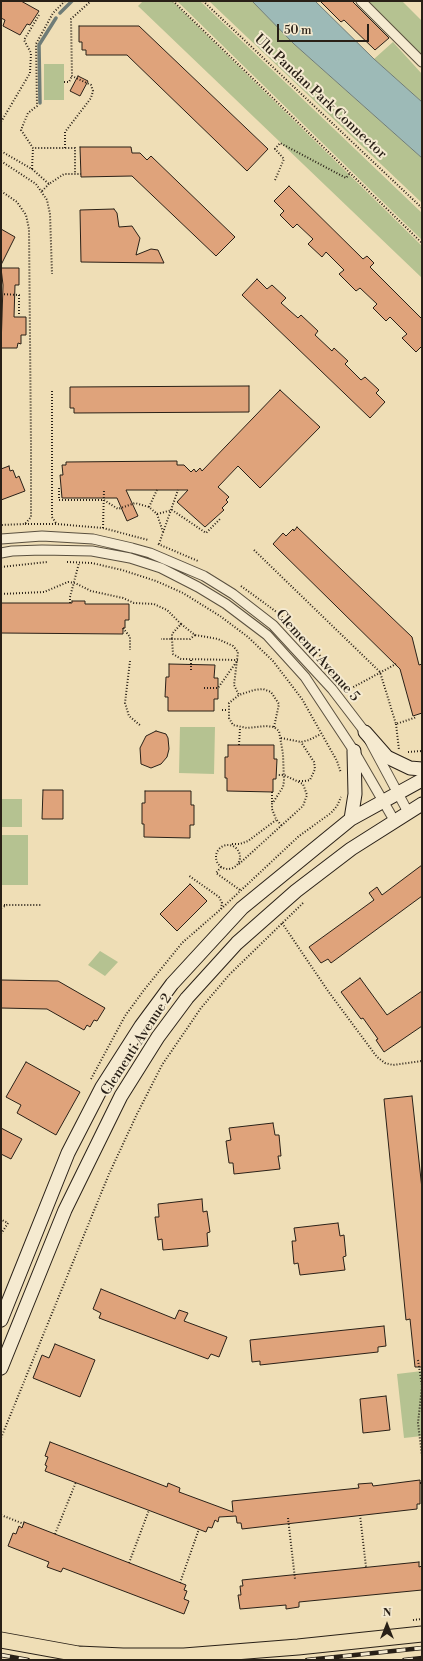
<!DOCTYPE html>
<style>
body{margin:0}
#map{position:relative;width:423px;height:1661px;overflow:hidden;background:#efdeb6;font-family:"Libre Bodoni",serif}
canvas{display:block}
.frame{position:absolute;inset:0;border:2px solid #292017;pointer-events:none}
.north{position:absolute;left:367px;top:1605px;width:40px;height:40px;-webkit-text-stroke:3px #f5ead0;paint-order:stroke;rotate:0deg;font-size:11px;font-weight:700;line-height:16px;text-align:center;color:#292017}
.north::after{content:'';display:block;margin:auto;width:14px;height:18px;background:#292017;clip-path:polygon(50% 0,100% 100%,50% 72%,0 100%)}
.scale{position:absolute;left:277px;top:24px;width:92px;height:18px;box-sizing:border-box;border:2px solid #292017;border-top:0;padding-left:5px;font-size:12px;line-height:14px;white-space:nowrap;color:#292017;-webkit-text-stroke:3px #f5ead0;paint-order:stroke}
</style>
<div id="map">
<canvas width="423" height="1661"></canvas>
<div class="frame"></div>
<div class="north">N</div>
<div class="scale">50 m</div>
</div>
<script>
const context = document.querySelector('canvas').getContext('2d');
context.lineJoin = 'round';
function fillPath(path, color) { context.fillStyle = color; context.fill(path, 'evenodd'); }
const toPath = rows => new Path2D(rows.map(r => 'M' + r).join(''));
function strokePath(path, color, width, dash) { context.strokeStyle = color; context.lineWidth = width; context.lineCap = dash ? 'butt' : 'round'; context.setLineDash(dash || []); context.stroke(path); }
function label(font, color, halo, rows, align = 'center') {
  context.font = font + ' "Libre Bodoni",serif'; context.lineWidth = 4; context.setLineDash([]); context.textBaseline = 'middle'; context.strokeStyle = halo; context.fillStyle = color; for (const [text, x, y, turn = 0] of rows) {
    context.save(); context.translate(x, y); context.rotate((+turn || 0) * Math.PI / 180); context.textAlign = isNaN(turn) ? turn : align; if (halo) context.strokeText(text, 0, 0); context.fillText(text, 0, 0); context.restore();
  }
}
fillPath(toPath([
 [143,1,172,1,422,246,422,278,138,6],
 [177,1,200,1,422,213,422,240],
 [209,1,252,1,294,44,422,158,422,203],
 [368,1,402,1,422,21,422,56],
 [393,42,422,74,422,102,374,59],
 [44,64,64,64,64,100,44,100],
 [180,727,215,727,214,774,179,773],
 [1,799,22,799,22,827,1,827],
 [1,835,28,835,28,885,1,885],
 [100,951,118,962,105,976,88,965],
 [422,1371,422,1436,404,1438,397,1374]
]), '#b5c291');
const water = toPath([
 [252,1,315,1,374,59,422,102,422,158,294,44,252,1]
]);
fillPath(water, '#9dbab7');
strokePath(water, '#6f7c77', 1);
strokePath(toPath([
 [60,13,72,1],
 [40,103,39,45,56,18]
]), '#6f7c77', 3.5);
const building = toPath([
 [1,1,21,1,39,11,30,25,27,24,20,35,3,26,5,20,1,18,1,1],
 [320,1,352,1,389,38,375,50,344,20,341,22,320,1],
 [79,26,139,26,268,149,247,171,127,55,86,55,86,50,82,50,82,42,79,42,79,26],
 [78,76,88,81,80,96,70,91,78,76],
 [80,147,131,147,132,153,140,153,147,160,151,156,235,237,216,256,132,176,81,177,80,147],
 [289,186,363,259,367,256,374,263,370,267,422,319,422,346,416,352,402,338,407,334,390,317,386,321,373,308,377,304,360,288,356,291,339,274,344,270,326,252,322,257,308,244,313,239,297,224,293,228,280,215,284,211,274,201,289,186],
 [114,209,117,213,119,227,132,226,140,238,136,255,151,249,158,250,164,263,81,262,80,210,114,209],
 [1,229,15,237,1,265,1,229],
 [1,268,19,268,19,285,15,285,14,317,26,317,26,335,21,335,21,344,18,343,17,348,1,348,3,285,1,268],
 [257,279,267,289,272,285,286,298,281,303,298,318,301,315,318,331,315,335,332,351,334,348,348,361,345,364,361,380,365,377,379,390,376,393,385,402,370,418,242,295,257,279],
 [249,386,249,412,74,413,74,408,70,408,70,387,249,386],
 [280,390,320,427,260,488,238,466,218,487,229,497,226,500,228,502,222,508,224,510,205,527,177,502,188,490,126,490,138,516,127,521,117,498,62,498,60,475,63,475,62,465,66,465,66,462,177,461,177,465,184,465,191,472,194,469,196,472,200,468,202,471,280,390],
 [9,466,10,471,13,470,16,478,19,476,25,491,1,500,1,469,9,466],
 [297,527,412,637,419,665,422,664,422,713,413,716,400,669,273,544,283,533,286,536,293,529,294,531,297,527],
 [72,601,85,601,85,604,129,604,129,620,125,620,125,628,123,628,123,634,1,633,1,603,72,603,72,601],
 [169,664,215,665,214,678,218,678,218,699,214,699,214,711,168,711,168,697,165,697,166,677,169,677,169,664],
 [156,731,166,734,168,738,169,749,167,757,161,764,151,768,141,764,140,748,146,736,156,731],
 [228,745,274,745,274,759,277,759,276,779,273,779,273,792,227,791,227,778,225,778,225,757,228,757,228,745],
 [43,790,63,790,63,819,42,819,43,790],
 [145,791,191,791,191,805,194,805,194,825,190,825,190,838,144,837,144,824,142,824,142,803,145,803,145,791],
 [422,865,422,896,331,963,328,959,321,963,309,947,374,900,369,893,377,887,382,895,422,865],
 [190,884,207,901,177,931,160,914,190,884],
 [360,978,387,1015,422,991,422,1026,384,1052,376,1040,378,1039,363,1018,361,1019,341,992,360,978],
 [1,980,58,981,105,1008,97,1021,94,1020,90,1027,87,1025,84,1030,47,1009,1,1008,1,980],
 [26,1062,80,1092,56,1135,17,1113,21,1105,6,1097,26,1062],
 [412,1096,422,1189,422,1367,415,1367,410,1319,406,1320,384,1099,412,1096],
 [273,1123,275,1135,279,1135,281,1156,278,1156,280,1169,234,1174,233,1163,229,1163,226,1141,231,1140,229,1128,273,1123],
 [1,1128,22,1139,11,1159,1,1154,1,1128],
 [202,1199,203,1212,207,1211,210,1232,207,1233,208,1246,163,1250,162,1239,158,1240,155,1217,159,1217,158,1204,202,1199],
 [338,1223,340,1236,344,1235,346,1256,343,1257,345,1270,300,1275,298,1263,294,1264,292,1241,296,1241,294,1228,338,1223],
 [101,1289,175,1319,179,1310,188,1313,184,1321,227,1337,219,1357,211,1354,208,1359,99,1318,101,1313,93,1309,101,1289],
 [384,1326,386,1346,378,1347,378,1352,260,1365,260,1361,252,1362,250,1340,384,1326],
 [55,1344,95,1360,80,1397,33,1378,42,1355,49,1358,55,1344],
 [386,1396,390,1430,363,1433,360,1399,386,1396],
 [50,1442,167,1487,168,1483,180,1488,179,1492,233,1512,232,1501,359,1488,358,1484,372,1483,373,1486,420,1480,420,1504,417,1504,417,1509,242,1529,241,1523,237,1523,236,1516,219,1517,218,1522,215,1520,212,1528,208,1527,206,1532,45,1471,47,1466,45,1465,48,1457,45,1456,50,1442],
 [24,1522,186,1585,184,1590,187,1591,184,1599,189,1601,184,1614,63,1568,61,1572,47,1567,49,1562,8,1546,13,1533,16,1534,19,1526,22,1528,24,1522],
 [419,1562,419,1567,422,1566,422,1590,299,1602,299,1607,286,1609,286,1605,240,1609,238,1595,241,1595,240,1586,243,1586,242,1580,419,1562]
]);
fillPath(building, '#dfa37b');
strokePath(building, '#292017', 1);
const minor = toPath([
 [361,1,422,62],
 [1,539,42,536,93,539,132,548,150,553,204,576,233,594,273,625,332,689,365,732,408,812],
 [1,553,12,551,42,550,92,551,130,558,161,568,198,587,226,604,267,635,305,677,354,751,394,820]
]);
const secondary = toPath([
 [365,732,387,757,410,768,422,769],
 [351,819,355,794,354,751],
 [1,1320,68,1153,102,1087,141,1026,172,984,242,908,351,819,422,780],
 [1,1368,65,1210,121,1096,158,1037,187,998,237,943,296,891,351,849,422,804]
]);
const primary = toPath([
 [1,1640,78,1654,123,1656,184,1656,298,1647,422,1634]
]);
strokePath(minor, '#5a503f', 11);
strokePath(secondary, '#292017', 15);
strokePath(primary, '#292017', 17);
strokePath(toPath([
 [65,1,53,13,36,44,37,106,28,113,21,130,33,148,75,148,75,174],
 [173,1,422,243],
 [203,1,422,208],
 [64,82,69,82,72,76],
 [1,122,30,73,31,53,24,40,39,15],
 [65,148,65,132,91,98,93,91,91,85,72,76,71,19,91,1],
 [1,151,32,169,49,184,64,174,81,174],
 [1,161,36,184,47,200,50,214,52,274],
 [32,169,33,148],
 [275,180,284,159,275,149,280,143,346,178,350,173],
 [1,191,17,202,26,215,29,229,31,445,31,517,25,524,1,525],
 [42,191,49,184],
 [1,294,19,295,19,314],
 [52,391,52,517,56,523],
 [59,488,59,500,104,500,118,509,135,503,149,507,157,514,172,510,206,533,220,519],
 [149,507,157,490],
 [157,514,163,532],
 [25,524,57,524,103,528,148,540],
 [103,528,104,490],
 [158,544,198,561],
 [159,544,178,490],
 [254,550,380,672,396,724,417,717],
 [67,562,92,563,122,570,156,581,183,593,220,616,248,637,273,661,302,699,337,761,341,773],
 [1,567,47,562],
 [241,586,278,613,306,640,333,670,345,687],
 [1,594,44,592,68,582,75,583,91,591,123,598,134,603,154,604,167,610,181,624,172,634,172,639,161,639],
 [70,603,70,597,79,563],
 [181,624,195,635,218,639,233,646,238,652,234,685,239,695],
 [123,628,130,637,130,650],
 [195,635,190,639,172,639,173,654,181,659,238,660],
 [130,661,125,703,129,716,141,726],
 [191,670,191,659],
 [204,688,218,688,237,661],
 [348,690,396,664],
 [222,710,228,710],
 [396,724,399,750],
 [274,727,279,704,271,692,263,689,254,690,239,695,229,703,229,718,233,725,247,728,266,726,274,727,279,731,283,754,284,781,283,787,272,804,272,809,276,819,282,826],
 [281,738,301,742,309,740,321,734],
 [239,745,240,728],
 [408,752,422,751],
 [299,781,305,781,310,780,315,769,314,762,301,742],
 [272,792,272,803],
 [232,844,240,844,248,841,276,820],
 '216 857a12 12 0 1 1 24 0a12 12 0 1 1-24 0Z',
 [239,864,303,806,307,795,303,784,284,775,277,775],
 [221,867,216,873,240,890],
 [1,905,6,905],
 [1,908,7,905,41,905],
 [221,909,299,836,331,813,337,806,341,797],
 [282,923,328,991,377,1057,385,1063,393,1065,422,1061],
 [91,1079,125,1016,144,990,182,943,221,909,222,903,219,897,188,875],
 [1,1234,8,1223,2,1220],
 [418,1360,422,1386,418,1423,422,1456],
 [1,1438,109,1174,137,1114,162,1065,201,1008,229,975,303,903],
 [420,1483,422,1483],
 [1,1515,24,1524],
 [360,1515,366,1567],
 [288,1518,295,1579],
 [55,1534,76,1482],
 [129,1563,149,1510],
 [180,1583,199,1529],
 [413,1620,422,1619]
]), '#292017', 2, [1, 2]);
strokePath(minor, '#f5ead0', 9);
strokePath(secondary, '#f5ead0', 13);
strokePath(primary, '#efdeb6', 15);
const rail = toPath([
 [1,1655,28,1660],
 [307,1660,422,1648],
 [404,1660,422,1658]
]);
strokePath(rail, '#292017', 4.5);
strokePath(rail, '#f5ead0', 3, [9]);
label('14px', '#292017', '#f5ead0', [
 ["Ulu Pandan Park Connector",320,97,43],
 ["Clementi Avenue 5",317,656,48],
 ["Clementi Avenue 2",137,1045,-57]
]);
</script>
